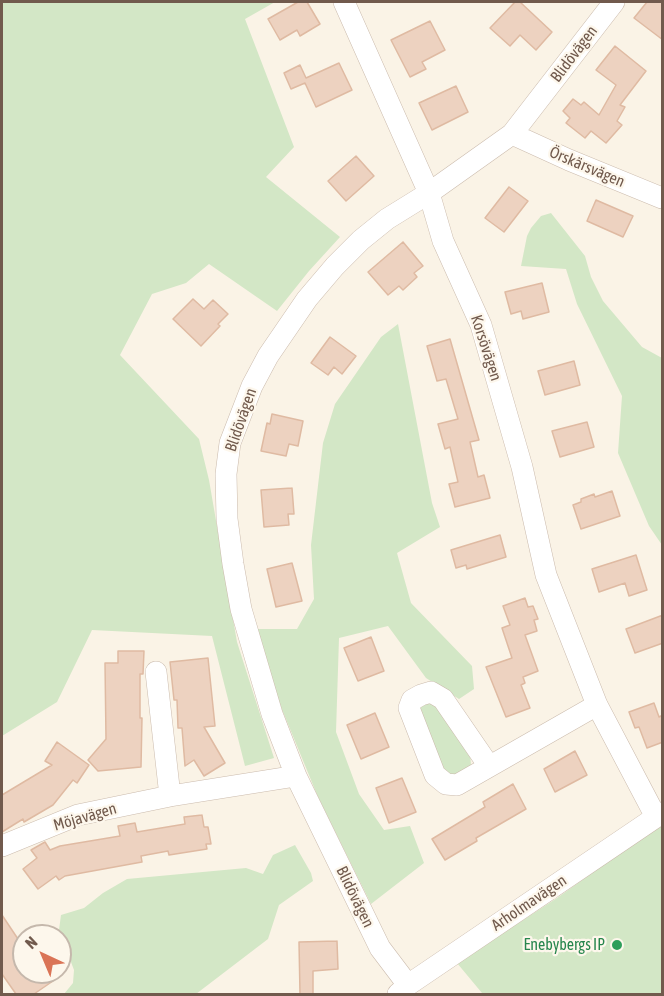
<!DOCTYPE html>
<meta charset="utf-8">
<style>
body{margin:0}
#map{position:relative;width:664px;height:996px;overflow:hidden;background:#faf3e6;font-family:"Asap Condensed",sans-serif}
canvas{display:block}
.frame{position:absolute;inset:0;border:3px solid #715a4d;pointer-events:none}
.north{position:absolute;left:12px;top:924px;width:60px;height:60px;box-sizing:border-box;background:#fdf7ec;border:2px solid #c5b8ac;border-radius:50%;rotate:316deg;font-size:16px;font-weight:700;line-height:24px;text-align:center;color:#715a4d}
.north::after{content:'';display:block;margin:auto;width:21px;height:27px;background:#da7456;clip-path:polygon(50% 0,100% 100%,50% 72%,0 100%)}
</style>
<div id="map">
<canvas width="664" height="996"></canvas>
<div class="frame"></div>
<div class="north">N</div>
</div>
<script>
const context = document.querySelector('canvas').getContext('2d');
context.lineJoin = 'round';
function fillPath(path, color) { context.fillStyle = color; context.fill(path, 'evenodd'); }
const toPath = rows => new Path2D(rows.map(r => 'M' + r).join(''));
function strokePath(path, color, width, dash) { context.strokeStyle = color; context.lineWidth = width; context.lineCap = dash ? 'butt' : 'round'; context.setLineDash(dash || []); context.stroke(path); }
function label(font, color, halo, rows, align = 'center') {
  context.font = font + ' "Asap Condensed",sans-serif'; context.lineWidth = 4.5; context.setLineDash([]); context.textBaseline = 'middle'; context.strokeStyle = halo; context.fillStyle = color; for (const [text, x, y, turn = 0] of rows) {
    context.save(); context.translate(x, y); context.rotate((+turn || 0) * Math.PI / 180); context.textAlign = isNaN(turn) ? turn : align; if (halo) context.strokeText(text, 0, 0); context.fillText(text, 0, 0); context.restore();
  }
}
fillPath(toPath([
 [2,2,275,2,245,19,294,147,266,177,340,237,309,271,277,311,209,264,186,283,152,294,120,355,199,439,209,480,237,642,274,758,245,766,212,636,92,630,57,702,2,736],
 [551,213,585,256,591,277,603,301,642,347,662,358,662,545,649,526,618,453,622,396,577,304,566,269,521,266,527,236,531,228,541,216],
 [398,324,432,503,440,527,397,553,411,603,472,666,474,689,459,699,426,678,388,626,339,638,336,732,359,794,384,830,410,826,424,863,371,904,318,797,267,673,256,629,297,629,314,599,311,545,323,443,335,404,381,337],
 [427,702,438,706,470,751,471,766,457,777,445,772,416,711,421,705],
 [662,823,662,994,481,994,482,993,457,963,557,898],
 [295,845,311,873,313,881,279,905,268,939,196,994,64,994,73,983,74,970,59,930,61,915,84,908,103,893,127,879,246,868,263,874,273,855]
]), '#d3e7c6');
const building = toPath([
 [298,2,307,2,320,24,300,36,297,30,280,40,268,19,298,2],
 [515,2,520,2,552,32,536,50,520,35,510,46,490,28,515,2],
 [647,2,663,2,663,40,634,18,647,2],
 [430,21,445,50,422,62,426,69,410,77,391,40,430,21],
 [615,46,646,71,620,105,625,107,617,121,622,125,606,143,591,131,585,138,566,123,570,118,563,111,573,99,581,105,584,102,599,115,616,85,596,70,615,46],
 [339,63,352,90,316,107,305,83,291,89,284,73,300,65,306,78,339,63],
 [456,86,468,112,432,130,419,103,456,86],
 [356,156,374,176,346,201,328,181,356,156],
 [509,187,528,201,504,232,485,218,509,187],
 [596,200,633,216,623,237,587,221,596,200],
 [403,242,423,266,414,273,417,277,403,290,399,286,388,295,368,272,403,242],
 [542,283,549,312,523,319,521,311,511,314,505,292,542,283],
 [193,299,204,309,213,300,228,314,218,324,220,326,201,346,173,319,193,299],
 [330,337,356,356,342,374,334,367,328,375,311,363,330,337],
 [450,339,479,440,470,442,478,477,484,475,490,498,455,507,449,484,458,482,450,447,445,449,438,424,458,419,446,379,437,381,427,346,450,339],
 [574,361,580,385,545,395,538,371,574,361],
 [272,414,303,421,298,446,289,444,286,456,261,451,267,423,270,424,272,414],
 [587,422,594,447,560,457,552,431,587,422],
 [292,488,294,514,288,514,289,525,264,527,261,490,292,488],
 [612,491,620,516,581,529,573,505,581,502,581,499,594,494,595,497,612,491],
 [500,535,506,557,467,569,466,565,456,568,451,550,500,535],
 [636,555,647,590,629,596,625,583,599,592,592,569,636,555],
 [292,563,302,601,276,607,267,569,292,563],
 [525,598,528,607,533,606,538,619,534,620,537,631,525,635,538,671,523,677,525,683,521,685,530,708,506,717,486,667,512,658,502,628,510,625,503,606,525,598],
 [663,615,663,643,635,653,626,629,663,615],
 [371,637,384,671,358,681,344,648,371,637],
 [118,651,144,651,143,674,140,674,140,718,142,718,141,767,98,771,88,760,106,739,105,663,118,663,118,651],
 [208,658,215,726,204,727,225,763,204,776,194,760,185,766,182,728,178,728,177,700,174,700,170,662,208,658],
 [654,703,659,717,663,715,663,742,647,748,639,727,635,728,629,712,654,703],
 [375,713,389,747,361,759,347,725,375,713],
 [57,742,89,765,77,783,73,780,53,805,24,822,23,819,2,832,2,795,52,765,45,761,57,742],
 [575,751,587,775,555,792,544,769,575,751],
 [402,778,416,812,389,823,376,788,402,778],
 [513,784,526,809,476,838,477,841,445,860,432,839,485,807,483,802,513,784],
 [202,815,204,827,208,827,211,844,206,844,207,849,169,855,168,851,141,856,142,862,65,876,59,880,56,876,38,889,23,869,37,858,31,850,45,842,50,850,60,846,120,836,118,826,135,823,137,832,185,824,184,817,202,815],
 [2,915,24,948,24,972,46,972,53,981,34,994,16,994,2,974,2,915],
 [337,941,338,969,313,971,313,994,300,994,299,942,337,941]
]);
fillPath(building, '#edd2c0');
strokePath(building, '#dfbaa2', 1.5);
const street = toPath([
 [344,2,429,193,443,241,481,325,522,467,546,575,597,705,656,817],
 [512,134,569,160,662,198],
 [156,672,170,796],
 [489,766,443,699,431,692,421,695,412,700,409,708,435,775,446,784,457,785,597,705],
 [2,846,78,815,170,796,296,776],
 [408,985,380,948,296,776,272,714,241,609,233,564,227,519,226,474,230,443,252,386,268,356,307,299,335,266,361,240,387,219,429,193,512,134,614,2],
 [398,994,408,985,662,813]
]);
strokePath(street, '#cbbbad', 22);
strokePath(street, '#fff', 21);
for (const [x, y, r, color] of [
 [617,945,6,"#2e9e5b"]
]) { const dot = new Path2D(); dot.arc(x, y, r, 0, 2 * Math.PI); context.fillStyle = color; context.fill(dot); strokePath(dot, '#fdf7ec', 2); }
label('16px', '#715a4d', '#fdf7ec', [
 ["Blidövägen",574,54,-53],
 ["Örskärsvägen",587,167,23],
 ["Korsövägen",486,348,72],
 ["Blidövägen",241,420,-71],
 ["Möjavägen",85,817,-16],
 ["Blidövägen",355,897,64],
 ["Arholmavägen",529,903,-34]
]);
label('16px', '#27864d', '#fdf7ec', [
 ["Enebybergs IP",605,945]
], 'right');
</script>
